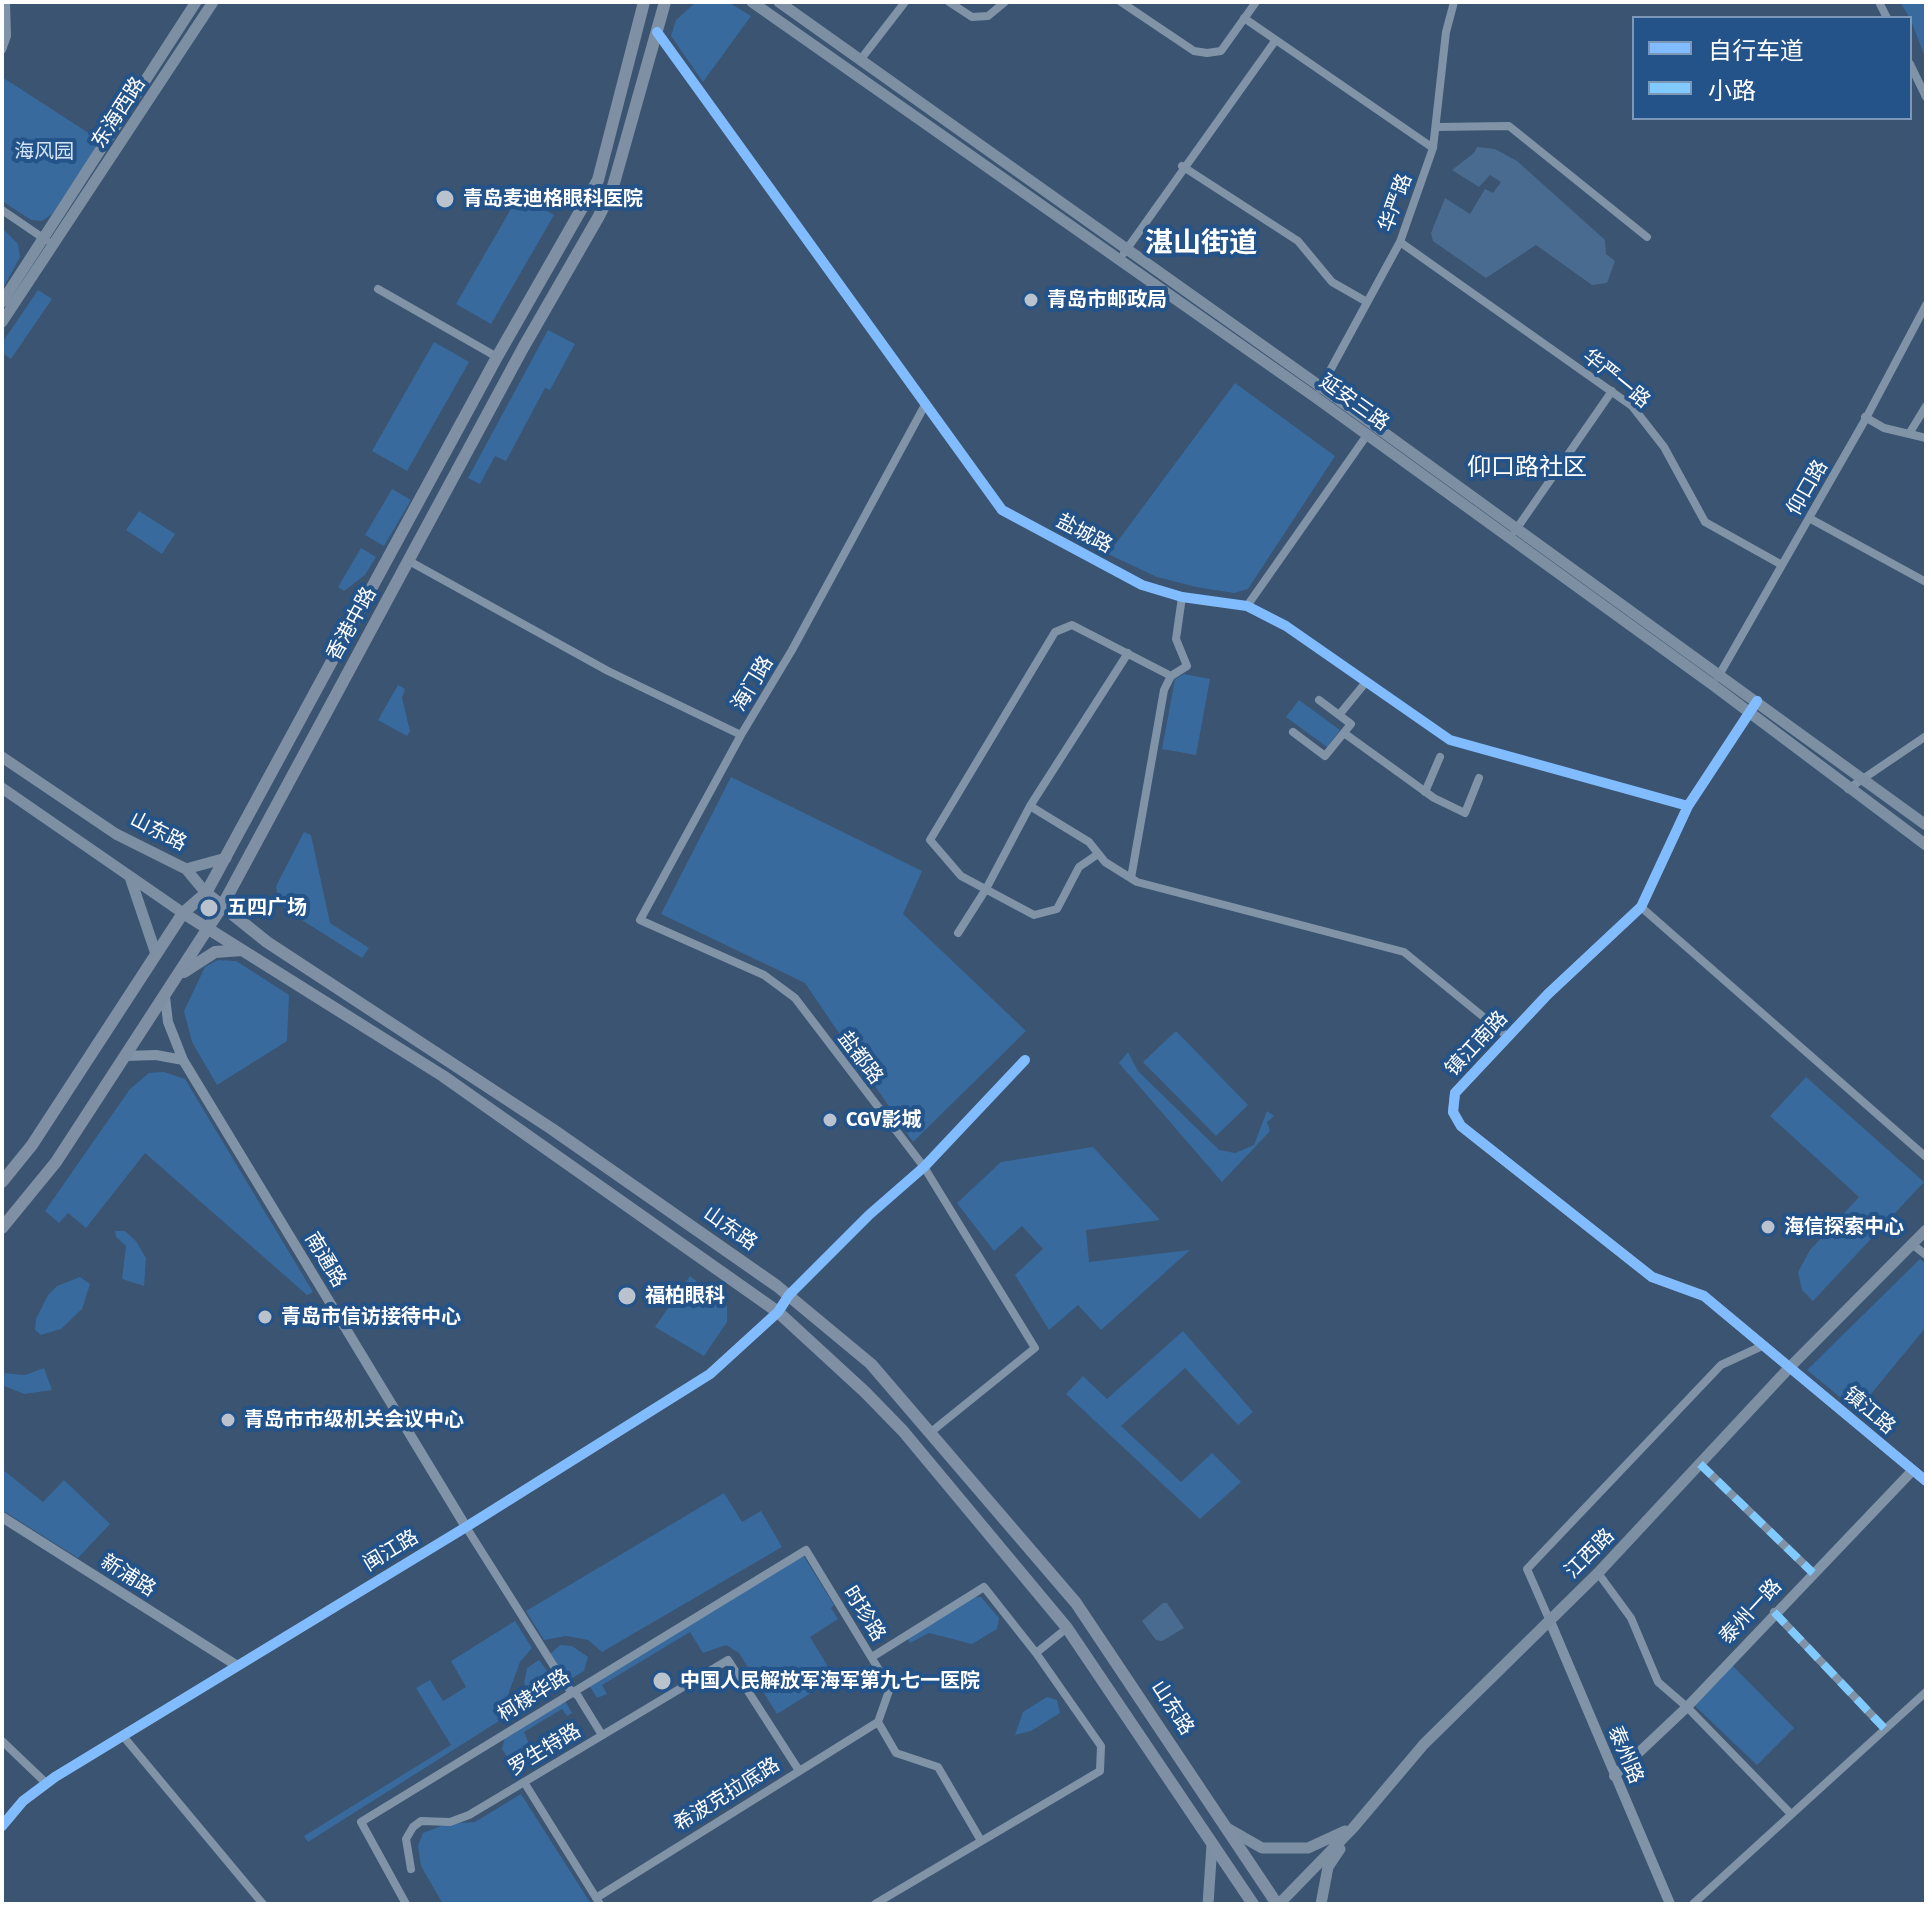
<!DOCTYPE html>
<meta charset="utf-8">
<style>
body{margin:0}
#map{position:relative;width:1928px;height:1906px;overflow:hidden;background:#3a5471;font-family:"Fira Sans","Noto Sans SC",sans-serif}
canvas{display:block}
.frame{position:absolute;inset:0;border:4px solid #fff;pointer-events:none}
.legend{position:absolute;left:1632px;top:16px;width:280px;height:104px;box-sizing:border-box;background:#235388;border:2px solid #7b98b8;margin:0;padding:10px 14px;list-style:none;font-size:24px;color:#fff}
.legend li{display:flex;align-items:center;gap:16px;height:40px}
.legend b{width:40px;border:2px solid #7b98b8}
</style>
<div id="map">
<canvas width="1928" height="1906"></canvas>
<div class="frame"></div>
<ul class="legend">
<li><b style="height:10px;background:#80bcff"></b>自行车道</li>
<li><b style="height:10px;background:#80caff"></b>小路</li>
</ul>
</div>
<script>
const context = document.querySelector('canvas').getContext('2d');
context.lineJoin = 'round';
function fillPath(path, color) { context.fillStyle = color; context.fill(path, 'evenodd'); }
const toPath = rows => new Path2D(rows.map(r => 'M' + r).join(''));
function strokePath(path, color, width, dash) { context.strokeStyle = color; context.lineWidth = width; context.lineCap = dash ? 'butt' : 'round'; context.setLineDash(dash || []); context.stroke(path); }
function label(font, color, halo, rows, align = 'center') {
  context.font = font + ' "Fira Sans","Noto Sans SC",sans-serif'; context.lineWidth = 8; context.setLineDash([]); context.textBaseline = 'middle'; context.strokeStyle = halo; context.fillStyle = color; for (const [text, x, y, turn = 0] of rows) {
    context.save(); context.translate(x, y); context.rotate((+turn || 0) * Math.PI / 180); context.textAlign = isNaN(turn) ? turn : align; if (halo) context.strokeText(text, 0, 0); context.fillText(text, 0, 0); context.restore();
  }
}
fillPath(toPath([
 [696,2,728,2,751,16,703,82,671,36,676,20],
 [1900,2,1926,2,1926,60,1910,18],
 [2,77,101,141,52,214,42,221,31,220,2,201],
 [519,195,554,215,491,324,456,304],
 [2,228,18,244,20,257,2,290],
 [38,290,52,299,11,359,2,353,2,343],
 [548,330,575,344,550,390,545,388,506,461,495,456,480,484,468,478],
 [434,342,469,362,407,471,372,451],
 [1235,383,1335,456,1248,589,1234,593,1196,587,1157,577,1108,554],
 [392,489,411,500,384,546,365,535],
 [139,511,175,534,162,554,126,530],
 [361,548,376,557,365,575,344,591,338,587],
 [1184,674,1210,679,1196,755,1162,749,1175,679],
 [398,685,405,689,402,698,410,731,407,736,378,720],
 [1299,700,1340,730,1327,747,1286,717],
 [731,777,922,871,903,914,1026,1031,913,1142,805,983,661,914],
 [304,832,311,835,330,923,369,948,362,958,286,910,278,898,276,886],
 [218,960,236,961,289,995,287,1041,217,1085,192,1042,184,1011,205,967],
 [1176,1031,1248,1105,1216,1136,1143,1062],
 [1128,1052,1138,1071,1219,1150,1235,1153,1254,1145,1267,1111,1274,1116,1267,1122,1270,1131,1222,1182,1119,1063],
 [164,1072,185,1079,313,1292,307,1295,145,1153,86,1228,68,1213,59,1223,45,1211,130,1089,149,1073],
 [1806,1077,1924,1182,1813,1301,1802,1290,1798,1272,1810,1250,1859,1197,1770,1116],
 [1093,1147,1160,1220,1086,1230,1089,1262,1190,1250,1101,1330,1078,1305,1049,1330,1015,1275,1043,1249,1022,1226,994,1251,957,1203,1001,1162],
 [115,1231,125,1231,136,1241,146,1258,144,1286,122,1279,126,1246,116,1237],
 [1920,1259,1926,1264,1926,1327,1857,1411,1807,1370],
 [690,1276,727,1306,727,1322,704,1356,655,1327],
 [80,1277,90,1284,82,1309,61,1329,41,1335,35,1330,36,1319,48,1295,57,1286],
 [1183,1331,1253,1412,1238,1425,1185,1368,1121,1426,1181,1482,1212,1453,1241,1482,1200,1519,1066,1394,1083,1376,1107,1399],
 [44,1368,52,1390,24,1394,2,1385,2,1373,25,1375],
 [2,1469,43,1502,64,1480,110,1524,78,1558,2,1510],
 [724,1493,742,1522,761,1511,782,1547,602,1652,588,1640,566,1636,544,1640,526,1611],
 [803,1555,834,1605,831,1608,838,1619,810,1637,835,1678,777,1714,739,1653,726,1645,703,1653,690,1632,602,1685,607,1694,597,1698,589,1685],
 [973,1597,981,1597,999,1618,997,1629,972,1644,929,1633,910,1643,907,1637],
 [515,1621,532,1648,520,1662,506,1700,510,1714,308,1842,304,1836,451,1745,416,1688,430,1680,443,1701,466,1687,451,1661],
 [560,1645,572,1646,588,1657,584,1671,567,1681,550,1654],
 [539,1660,559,1687,540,1700,532,1697,524,1683,527,1668],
 [1732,1665,1794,1728,1757,1765,1694,1705],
 [1047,1697,1057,1700,1060,1713,1031,1731,1015,1735,1023,1712],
 [565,1701,572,1713,567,1716,562,1709,524,1732,537,1763,516,1771,502,1749,505,1737],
 [521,1794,591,1904,443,1904,421,1866,418,1846,423,1833,446,1824,475,1822]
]), '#386a9e');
fillPath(toPath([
 [1477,147,1495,149,1517,161,1605,240,1606,254,1615,261,1607,283,1592,285,1536,245,1486,278,1433,241,1431,233,1445,198,1470,214,1485,189,1493,193,1501,182,1490,175,1479,187,1452,170,1474,153],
 [1163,1603,1167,1603,1184,1628,1162,1641,1156,1640,1142,1621]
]), '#4a6b90');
strokePath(toPath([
 [824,1259,869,1215]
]), '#586e86', 8, [8, 4]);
strokePath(toPath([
 [949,2,972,17,988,16,1005,2],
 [1121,2,1194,51,1207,53,1221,51,1256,2],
 [1879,2,1887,18],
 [1244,18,1433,148],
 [657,32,1002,510,1142,585,1182,597,1247,606,1286,626,1450,740,1688,806],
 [2,50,7,36,6,2],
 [861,59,905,2],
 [1910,64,1926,97],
 [1436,127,1509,126,1647,237],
 [1182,166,1298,241,1332,282,1367,302],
 [2,210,46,240],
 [1400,242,1632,406,1664,447,1705,522,1782,565],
 [1124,253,1275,41],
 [378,289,497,357],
 [1320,389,1400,242,1433,148,1446,32,1454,2],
 [1865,417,1884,428,1926,438],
 [1909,434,1926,406],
 [1809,518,1926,582],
 [1515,531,1612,391],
 [409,561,608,671,741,735,792,650,925,405],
 [1247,606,1367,435],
 [1718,677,1865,420,1926,305],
 [1339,715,1366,682],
 [1293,732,1325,756,1351,724,1319,700],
 [1344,733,1434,798,1465,813,1479,778],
 [741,735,640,920,764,975,795,998,924,1167,1035,1348,931,1432],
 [1848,789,1926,736],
 [1425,792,1440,757],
 [1030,806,1089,842,1105,862,1137,882,1404,952,1508,1037],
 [1098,854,1079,867,1057,909,1034,915,961,876,930,840,1055,632,1072,625,1171,676],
 [1131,878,1164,690,1171,676,1187,666,1176,639,1182,597],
 [1641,907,1926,1157],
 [958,933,986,889,1030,806,1128,653],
 [869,1215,924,1167,1025,1060],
 [1912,1244,1926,1255],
 [789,1295,824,1259],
 [1700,1464,1813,1573],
 [466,1527,567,1687,578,1696,602,1735],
 [1598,1573,1631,1618,1658,1682,1687,1707,1791,1814],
 [1774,1612,1885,1729],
 [1549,1619,1527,1569,1721,1365,1762,1346],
 [1036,1653,1067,1628],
 [872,1657,984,1587,1036,1653,1101,1746,1100,1771,875,1904],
 [123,1736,263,1904],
 [2,1741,46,1783],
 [524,1782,600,1904],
 [411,1869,406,1839,413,1827,421,1821,450,1822,469,1815,728,1660,798,1769],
 [596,1898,878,1722],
 [406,1904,361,1822,806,1550,890,1688,878,1722,896,1753,938,1767,980,1839],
 [1693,1904,1926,1692]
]), '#8193a7', 8);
strokePath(toPath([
 [1757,701,1688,806,1641,907,1548,994,1455,1093,1453,1112,1461,1126,1652,1277,1704,1296,1926,1481],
 [165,997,168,1022,183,1060,466,1527],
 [126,1056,156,1055,183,1060],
 [2,1517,236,1665],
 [1549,1619,1670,1904],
 [1614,1776,1687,1707,1913,1470],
 [2,1826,23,1801,55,1777,466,1527,710,1374,778,1312,789,1295]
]), '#8193a7', 10);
strokePath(toPath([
 [752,2,1315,397,1713,685,1926,845],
 [779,2,1321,387,1926,825],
 [2,302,196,2],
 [2,322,213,2],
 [2,757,116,834,186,869,206,893],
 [2,788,183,913],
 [186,869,226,858],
 [131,880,156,954],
 [1227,1828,1262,1848,1308,1848,1345,1831],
 [1208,1904,1212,1845],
 [1279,1904,1353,1828,1424,1744,1598,1573,1789,1368,1926,1230],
 [1321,1904,1328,1867,1340,1849]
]), '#7d8fa2', 11);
strokePath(toPath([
 [206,893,267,942,552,1129,777,1286,871,1364,1076,1603,1277,1904],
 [183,913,443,1076,778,1312,865,1392,903,1431,1067,1628,1253,1904],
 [184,972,215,952,242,950],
 [2,1182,32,1145,183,913,206,893,497,357,598,180,644,2],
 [2,1228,56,1162,221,908,523,348,599,216,612,190,665,2]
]), '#8090a4', 12);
strokePath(toPath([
 [1700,1464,1813,1573],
 [1774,1612,1885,1729]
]), '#80caff', 8, [16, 8]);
strokePath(toPath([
 [657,32,1002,510,1142,585,1182,597,1247,606,1286,626,1450,740,1688,806],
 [1757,701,1688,806,1641,907,1548,994,1455,1093,1453,1112,1461,1126,1652,1277,1704,1296,1926,1481],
 [2,1826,23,1801,55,1777,466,1527,710,1374,778,1312,789,1295,869,1215,924,1167,1025,1060]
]), '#80bcff', 10);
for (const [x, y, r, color] of [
 [445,199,10,"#bac3cd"],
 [1031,300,8,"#bac3cd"],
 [209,908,10,"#bac3cd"],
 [830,1120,8,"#bac3cd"],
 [1768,1227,8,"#bac3cd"],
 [627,1296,10,"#bac3cd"],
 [265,1317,8,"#bac3cd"],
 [228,1420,8,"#bac3cd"],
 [662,1681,10,"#bac3cd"]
]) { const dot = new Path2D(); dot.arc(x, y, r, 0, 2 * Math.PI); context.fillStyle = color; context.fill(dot); strokePath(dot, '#235388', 3); }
label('20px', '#fff', '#235388', [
 ["东海西路",119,113,-57],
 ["华严路",1396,203,-70],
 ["华严一路",1616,379,39],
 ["延安三路",1354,403,36],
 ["仰口路",1808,488,-60],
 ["盐城路",1084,534,28],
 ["香港中路",352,624,-61],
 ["海门路",753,684,-59],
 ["山东路",158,832,27],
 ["镇江南路",1477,1044,-47],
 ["盐都路",860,1058,53],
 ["山东路",730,1229,35],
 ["南通路",325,1260,59],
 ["镇江路",1869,1411,40],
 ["闽江路",391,1551,-31],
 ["江西路",1590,1554,-45],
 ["新浦路",128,1576,32],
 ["泰州一路",1751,1612,-47],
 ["时珍路",864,1614,58],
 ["柯棣华路",534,1696,-32],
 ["山东路",1172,1708,57],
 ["罗生特路",545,1750,-31],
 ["泰州路",1625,1755,67],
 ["希波克拉底路",727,1795,-32]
]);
label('20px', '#d3e5f7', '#235388', [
 ["海风园",44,152]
]);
label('bold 20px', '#fff', '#235388', [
 ["青岛麦迪格眼科医院",463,199],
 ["青岛市邮政局",1047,300],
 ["五四广场",227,908],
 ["CGV影城",846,1120],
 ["海信探索中心",1784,1227],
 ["福柏眼科",645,1296],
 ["青岛市信访接待中心",281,1317],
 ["青岛市市级机关会议中心",244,1420],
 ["中国人民解放军海军第九七一医院",680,1681]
], 'left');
label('24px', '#fff', '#235388', [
 ["仰口路社区",1527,468]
]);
label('bold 28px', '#fff', '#235388', [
 ["湛山街道",1201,244]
]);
</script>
